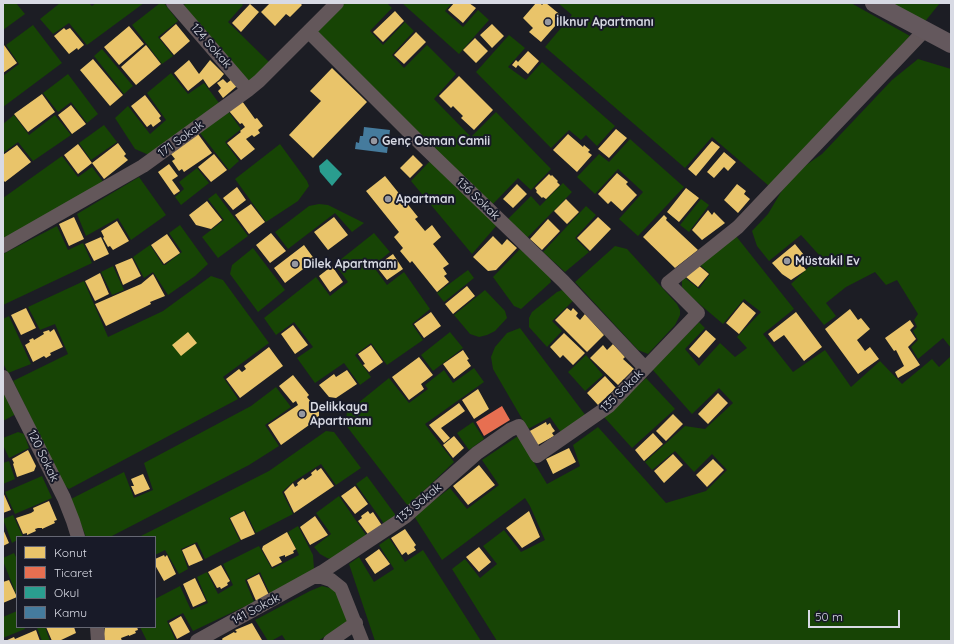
<!DOCTYPE html>
<meta charset="utf-8">
<style>
body{margin:0}
#map{position:relative;width:954px;height:644px;overflow:hidden;background:#1c1d24;font-family:Quicksand,sans-serif}
canvas{display:block}
.frame{position:absolute;inset:0;border:4px solid #d8dae4;pointer-events:none}
.legend{position:absolute;left:16px;top:536px;width:140px;height:92px;box-sizing:border-box;background:#181a28;border:1px solid #656773;margin:0;padding:5px 7px;list-style:none;font-size:12px;color:#d8dae4}
.legend li{display:flex;align-items:center;gap:8px;height:20px}
.legend b{width:20px;border:1px solid #656773}
.scale{position:absolute;left:808px;top:610px;width:92px;height:18px;box-sizing:border-box;border:2px solid #d8dae4;border-top:0;padding-left:5px;font-size:12px;line-height:14px;white-space:nowrap;color:#d8dae4;-webkit-text-stroke:3px #181a28;paint-order:stroke}
</style>
<div id="map">
<canvas width="954" height="644"></canvas>
<div class="frame"></div>
<ul class="legend">
<li><b style="height:11px;background:#e9c46a"></b>Konut</li>
<li><b style="height:11px;background:#e76f51"></b>Ticaret</li>
<li><b style="height:11px;background:#2a9d8f"></b>Okul</li>
<li><b style="height:11px;background:#457b9d"></b>Kamu</li>
</ul>
<div class="scale">50 m</div>
</div>
<script>
const context = document.querySelector('canvas').getContext('2d');
context.lineJoin = 'round';
function fillPath(path, color) { context.fillStyle = color; context.fill(path, 'evenodd'); }
const toPath = rows => new Path2D(rows.map(r => 'M' + r).join(''));
function strokePath(path, color, width, dash) { context.strokeStyle = color; context.lineWidth = width; context.lineCap = dash ? 'butt' : 'round'; context.setLineDash(dash || []); context.stroke(path); }
function label(font, color, halo, rows, align = 'center') {
  context.font = font + ' Quicksand,sans-serif'; context.lineWidth = 4; context.setLineDash([]); context.textBaseline = 'middle'; context.strokeStyle = halo; context.fillStyle = color; for (const [text, x, y, turn = 0] of rows) {
    context.save(); context.translate(x, y); context.rotate((+turn || 0) * Math.PI / 180); context.textAlign = isNaN(turn) ? turn : align; if (halo) context.strokeText(text, 0, 0); context.fillText(text, 0, 0); context.restore();
  }
}
fillPath(toPath([
 [3,3,16,3,25,14,3,30],
 [60,3,89,3,92,6,96,3,144,3,87,45,69,23,53,34,40,19],
 [160,3,164,3,178,21,158,37,173,56,162,64,132,25],
 [185,3,241,3,243,5,228,22,269,62,257,78,247,81,184,6],
 [343,3,387,3,392,8,370,31,383,45,405,22,414,31,392,55,404,68,427,45,456,74,434,99,471,137,496,112,551,169,531,190,518,178,493,204,426,142,317,31],
 [402,3,452,3,445,11,463,27,478,10,489,20,459,54],
 [558,3,851,3,910,36,769,186,712,137,685,168,545,47,572,15],
 [889,3,940,3,923,24],
 [33,25,62,63,3,107,3,76,19,64,6,45],
 [509,35,525,48,508,67,526,80,542,62,615,126,597,146,586,135,581,140,569,130,551,148,476,72],
 [102,49,133,86,124,94,94,56],
 [918,59,951,69,951,348,943,338,918,359,911,347,918,340,913,331,917,327,914,320,918,314,897,280,886,285,875,272,846,287,826,303,836,316,824,325,791,284,820,256,801,235,769,261,757,246,752,231,768,214,781,192,796,172,822,154,892,80],
 [171,73,188,94,204,83,219,103,149,155,135,149,115,118,128,106,150,134,166,120,147,93],
 [68,74,98,114,87,123,71,102,58,112,43,93],
 [228,111,241,129,225,142,239,161,229,170,200,133],
 [14,115,29,135,55,115,71,135,33,161,18,142,3,153,3,124],
 [104,125,117,142,91,160,79,143],
 [630,139,684,187,638,236,619,219,643,192,618,169,595,194,577,177,599,154,609,162],
 [280,144,307,181,309,186,298,201,266,222,235,179],
 [62,156,78,177,92,167,104,183,3,241,3,198],
 [430,161,497,225,472,254,411,181],
 [197,168,209,183,181,205,175,197,184,189,179,182],
 [139,177,166,215,131,240,118,218,86,236,77,214],
 [563,183,572,192,527,238,508,219,531,196,540,206],
 [216,193,248,236,218,258,202,237,224,220,208,199],
 [701,199,709,205,689,232,680,225],
 [319,204,328,205,364,223,352,232,335,213,288,249,275,232,309,206],
 [586,206,596,215,575,238,589,252,565,272,543,252],
 [180,225,208,264,195,276,168,295,153,272,144,278,133,257,150,245,163,265,165,265,182,252,169,233],
 [57,226,68,250,83,243,92,263,3,305,3,254],
 [374,233,390,252,373,266,387,285,404,272,430,309,412,324,423,340,387,365,371,343,355,355,371,377,360,385,344,363,315,383,297,358,313,347,294,322,276,335,264,318,316,277,330,296,348,282,335,264],
 [736,236,794,309,763,334,793,372,825,350,851,387,880,361,902,384,932,359,939,367,951,356,951,641,497,641,452,569,465,559,480,578,497,564,483,546,504,530,521,552,545,540,530,506,525,498,442,560,414,516,450,488,467,509,499,485,482,460,518,436,547,484,580,466,573,445,598,427,666,503,706,491,727,470,712,454,694,472,675,451,652,470,645,462,685,426,705,429,733,403,719,388,692,414,652,369,699,322,705,328,685,349,699,366,720,343,735,357,747,348,737,337,761,312,744,299,723,324,690,296,682,287,682,281,684,277,699,289,710,274,698,263],
 [615,246,627,249,677,304,680,310,680,315,675,325,648,354,638,350,575,282],
 [253,248,285,290,258,312,230,274,232,265],
 [520,249,549,273,551,282,521,309,514,306,493,277],
 [113,266,124,290,112,295,101,272],
 [468,270,474,278,444,302,437,293],
 [211,276,223,280,269,343,223,377,238,399,69,489,64,485,13,381,68,354,55,324,40,330,28,307,84,281,108,337,163,311],
 [485,290,505,311,507,318,495,331,487,335,479,337,470,334,454,315],
 [562,290,575,299,552,321,562,331,547,347,529,327,529,318,532,312,557,292],
 [9,316,31,364,8,373,3,363,3,319],
 [520,328,586,416,562,434,550,417,528,429,493,369,491,357,495,347,507,333],
 [450,332,463,348,433,371,421,355],
 [586,355,603,375,585,391,568,372],
 [474,368,484,382,425,424,454,462,408,506,345,424,347,412,389,378,409,403,428,389,425,385,444,370,453,383],
 [646,378,675,409,632,448,604,417],
 [276,387,291,407,265,425,279,446,249,465,110,537,86,537,71,499,124,472,134,498,153,490,144,463,251,406],
 [3,390,16,414,3,421],
 [473,422,484,439,469,450,457,433],
 [326,431,334,432,361,468,336,485,321,464,293,482,282,492,293,514,256,533,245,510,229,518,240,541,205,559,197,542,181,549,188,569,179,574,165,550,155,555,155,537,139,537,269,471],
 [18,432,24,434,29,448,9,458,3,445,3,438],
 [9,461,15,479,3,484,3,463],
 [42,476,52,498,15,514,5,492],
 [367,476,397,517,385,525,356,484],
 [339,496,368,538,334,560,327,558,320,554,314,547,331,534,316,513],
 [13,515,23,537,17,537,17,540,12,543,3,519],
 [298,526,313,555,314,569,270,594,260,572,245,580,254,602,193,631,183,613,167,621,176,641,147,641,140,627,155,627,155,599,180,586,191,610,208,603,197,577,207,572,218,594,233,585,223,564,259,546,272,569,299,555,288,532],
 [389,538,405,562,423,550,481,641,375,641,349,564,359,557,374,582,394,569,379,545],
 [14,553,17,559,17,596,3,561,3,558],
 [322,586,337,590,348,622,318,641,286,641,282,635,271,641,268,641,255,620,310,591],
 [17,611,17,627,24,627,25,629,3,638,3,617],
 [41,627,45,627,50,641,42,641,37,628]
]), '#174405');
fillPath(toPath([
 [270,3,300,3,302,5,290,17,286,14,275,26,261,12],
 [454,3,469,3,476,8,463,23,448,10],
 [536,3,540,3,542,5,544,3,546,3,563,17,541,42,529,32,533,28,523,18],
 [250,4,259,12,241,32,232,23],
 [395,11,404,21,383,42,373,32],
 [176,24,190,41,174,55,160,38],
 [492,24,504,36,492,48,480,35],
 [129,26,144,44,119,65,104,47],
 [64,28,66,30,70,28,84,45,78,50,77,48,69,54,54,36],
 [416,32,426,42,404,64,394,55],
 [475,38,488,51,476,63,463,50],
 [4,45,17,63,3,73,3,46],
 [146,45,161,64,136,85,121,67],
 [528,51,539,61,528,74,518,65,516,68,512,65,516,60,518,62],
 [93,59,123,95,110,106,80,70],
 [189,60,199,74,210,60,224,74,219,80,209,88,203,79,188,91,174,73],
 [332,68,367,102,313,158,289,135,321,101,310,91],
 [459,76,493,110,474,130,461,118,463,116,453,106,451,108,439,96],
 [223,79,227,83,231,80,237,86,223,98,218,91,221,88,217,83],
 [42,94,55,112,28,132,14,114],
 [145,95,161,116,159,118,161,121,153,127,151,124,147,127,131,106],
 [242,101,255,119,257,118,263,126,258,130,260,133,254,137,252,135,246,139,255,149,241,160,227,143,241,132,240,131,245,127,242,123,240,124,229,111],
 [71,105,86,124,72,134,58,115],
 [616,129,627,138,609,158,598,149],
 [198,134,212,153,184,172,182,169,179,171,172,161,175,159,171,154],
 [568,134,583,147,584,145,590,150,588,152,592,155,577,172,553,150],
 [712,141,720,147,696,176,688,169],
 [118,143,126,154,124,156,128,160,104,179,92,163,78,174,64,155,78,144,92,163],
 [17,145,31,162,5,182,3,180,3,155],
 [724,152,736,162,728,171,724,167,714,178,707,172],
 [214,154,227,170,211,182,198,167],
 [413,155,423,165,410,178,400,168],
 [169,164,178,176,172,180,180,191,174,195,158,172],
 [617,173,628,182,626,184,637,195,622,211,611,201,608,204,598,194],
 [549,174,551,176,552,175,558,181,557,182,560,185,546,199,543,197,542,198,536,192,537,191,535,188],
 [385,176,418,217,415,219,425,231,432,225,441,237,433,244,449,264,443,268,447,274,444,276,449,282,437,292,412,261,410,263,400,251,403,248,394,237,399,232,366,191],
 [517,184,527,194,513,208,503,199],
 [737,184,746,191,744,194,750,199,738,213,724,200],
 [237,187,246,200,233,210,223,198],
 [686,188,699,198,679,222,667,212],
 [566,199,579,212,567,224,554,211],
 [207,201,222,220,211,229,196,225,189,215],
 [251,204,265,222,249,234,235,215],
 [708,210,712,215,714,212,725,223,702,240,692,230],
 [664,215,667,218,666,220,698,250,675,268,643,237],
 [74,217,84,239,69,246,59,224],
 [334,217,348,235,328,250,314,232],
 [598,217,611,229,590,251,577,238],
 [548,219,560,231,542,250,530,239],
 [117,221,129,241,113,250,110,246,108,247,103,238,104,237,101,231],
 [271,233,286,251,270,263,256,245],
 [167,234,180,253,164,264,151,245],
 [493,236,502,245,507,239,517,248,496,270,488,271,473,257],
 [101,237,109,254,94,261,85,244],
 [795,244,804,255,799,260,806,270,791,280,782,274,772,263],
 [304,245,315,260,285,283,274,268],
 [393,254,403,269,387,280,376,266],
 [132,258,141,276,123,285,115,265],
 [697,264,709,274,698,287,686,277],
 [332,266,343,282,330,292,319,276],
 [100,273,109,294,95,301,85,281],
 [153,274,165,296,150,302,151,304,106,326,95,304,141,284],
 [467,286,475,296,453,314,445,304],
 [743,302,756,313,739,334,726,323],
 [26,308,36,328,21,335,11,315],
 [567,308,571,311,573,308,578,313,576,316,580,320,585,314,604,335,587,352,555,320],
 [850,309,858,320,861,318,870,329,857,340,865,351,870,347,879,359,858,374,825,329],
 [431,312,441,326,424,338,414,324],
 [796,312,822,347,804,361,784,335,774,342,768,334],
 [910,320,914,326,910,330,916,339,908,347,920,365,898,378,895,372,904,366,896,350,894,351,885,338],
 [293,325,308,345,295,354,281,334],
 [54,329,63,347,50,353,51,355,46,358,44,356,33,362,25,345,30,342,29,340,33,338,34,340,44,334,43,332,49,330,50,332],
 [706,330,716,339,699,358,689,349],
 [188,332,197,343,181,356,172,345],
 [564,333,585,353,573,365,563,355,560,358,550,347],
 [613,344,625,357,623,359,634,369,618,385,590,358,603,345,607,350],
 [371,345,383,362,369,372,363,365,365,364,358,354],
 [269,347,283,366,240,398,226,379,239,369,242,372,246,369,244,366],
 [463,350,469,359,467,360,471,366,454,379,443,364],
 [419,357,433,375,421,384,424,389,409,400,392,377],
 [347,370,357,384,336,398,329,397,319,385,334,374,336,377],
 [293,375,309,395,307,397,319,412,319,418,281,445,268,425,298,405,296,401,293,403,279,386],
 [605,376,616,388,598,405,587,393],
 [478,389,489,409,474,419,462,400],
 [718,393,728,403,708,424,698,414],
 [459,403,465,411,441,428,450,438,444,443,429,425],
 [673,414,683,424,666,441,656,431],
 [546,422,547,425,550,423,552,427,555,431,552,433,554,436,536,446,528,432],
 [653,433,663,444,644,461,635,450],
 [454,436,464,448,453,458,443,445],
 [569,448,576,462,553,474,546,459],
 [28,450,36,466,34,471,17,477,13,464,14,463,12,459],
 [673,454,683,465,664,483,654,471],
 [713,459,724,470,707,487,696,475],
 [479,465,495,485,468,505,453,486],
 [321,468,334,486,294,513,284,492,293,483,295,487,298,485,297,483,303,478,305,480,312,475,311,473,316,469,317,471],
 [143,474,150,489,135,495,131,486,134,486,131,479],
 [355,486,368,504,355,514,341,496],
 [3,492,11,510,3,513],
 [49,501,57,520,54,521,55,523,42,529,42,528,38,528,35,529,36,531,27,535,27,533,23,534,16,518,31,513,34,511,33,508],
 [244,511,255,534,241,540,230,518],
 [368,511,370,514,373,512,383,527,370,537,358,521,362,518,361,516],
 [529,511,540,537,522,548,506,528],
 [315,516,328,535,310,545,300,527],
 [3,529,9,543,3,546],
 [405,529,416,545,414,547,416,550,408,555,406,552,402,555,391,538],
 [287,532,296,549,293,551,294,553,285,557,285,555,279,557,282,562,272,567,262,549,263,546],
 [195,544,203,560,189,566,182,550],
 [479,547,491,562,479,572,466,557],
 [379,549,390,564,375,574,365,559],
 [164,555,165,557,167,555,176,574,164,581,155,565,155,559],
 [221,565,230,581,227,583,228,585,221,589,220,587,217,588,208,572],
 [259,574,270,597,257,603,247,580],
 [195,578,206,601,193,607,183,584],
 [9,580,17,597,3,603,3,582],
 [181,616,190,632,177,639,169,623],
 [252,623,262,640,259,641,223,641,222,639,223,638,234,632,235,633,237,632,235,630],
 [46,627,74,627,76,633,59,641,52,641],
 [105,627,137,627,138,630,135,631,136,633,129,636,129,635,121,638,122,641,103,641],
 [36,630,40,641,5,641,14,637,15,639]
]), '#e9c46a');
fillPath(toPath([
 [502,406,510,420,484,436,476,422]
]), '#e76f51');
fillPath(toPath([
 [327,159,342,174,332,186,320,172,319,166]
]), '#2a9d8f');
fillPath(toPath([
 [364,127,390,130,387,153,355,149,356,142,359,143,360,136,363,136]
]), '#457b9d');
strokePath(toPath([
 [173,3,248,90],
 [309,32,420,143,563,281,645,368],
 [3,246,143,166,248,90,259,81,337,3],
 [3,377,64,498,73,521,78,537],
 [315,577,322,577,331,580,341,588,362,641],
 [97,627,98,641],
 [197,641,322,572,405,517,477,453,510,430,519,426,537,456,609,406,698,313,668,283,738,227,925,30],
 [330,641,356,623]
]), '#63575a', 14);
strokePath(toPath([
 [874,3,951,44]
]), '#64585d', 18);
for (const [x, y, r, color] of [
 [548,22,4,"#9698a1"],
 [374,141,4,"#9698a1"],
 [388,199,4,"#9698a1"],
 [787,261,4,"#9698a1"],
 [295,264,4,"#9698a1"],
 [302,414,4,"#9698a1"]
]) { const dot = new Path2D(); dot.arc(x, y, r, 0, 2 * Math.PI); context.fillStyle = color; context.fill(dot); strokePath(dot, '#181a28', 1.5); }
label('bold 12px', '#d8dae4', '#181a28', [
 ["İlknur Apartmanı",556,22],
 ["Genç Osman Camii",382,141],
 ["Apartman",396,199],
 ["Müstakil Ev",795,261],
 ["Dilek Apartmanı",303,264],
 ["Delikkaya",310,407],
 ["Apartmanı",310,421]
], 'left');
label('12px', '#d8dae4', '#181a28', [
 ["124 Sokak",211,46,49],
 ["171 Sokak",181,139,-36],
 ["136 Sokak",478,199,44],
 ["135 Sokak",622,391,-45],
 ["120 Sokak",43,456,64],
 ["133 Sokak",419,503,-40],
 ["141 Sokak",256,609,-28]
]);
</script>
